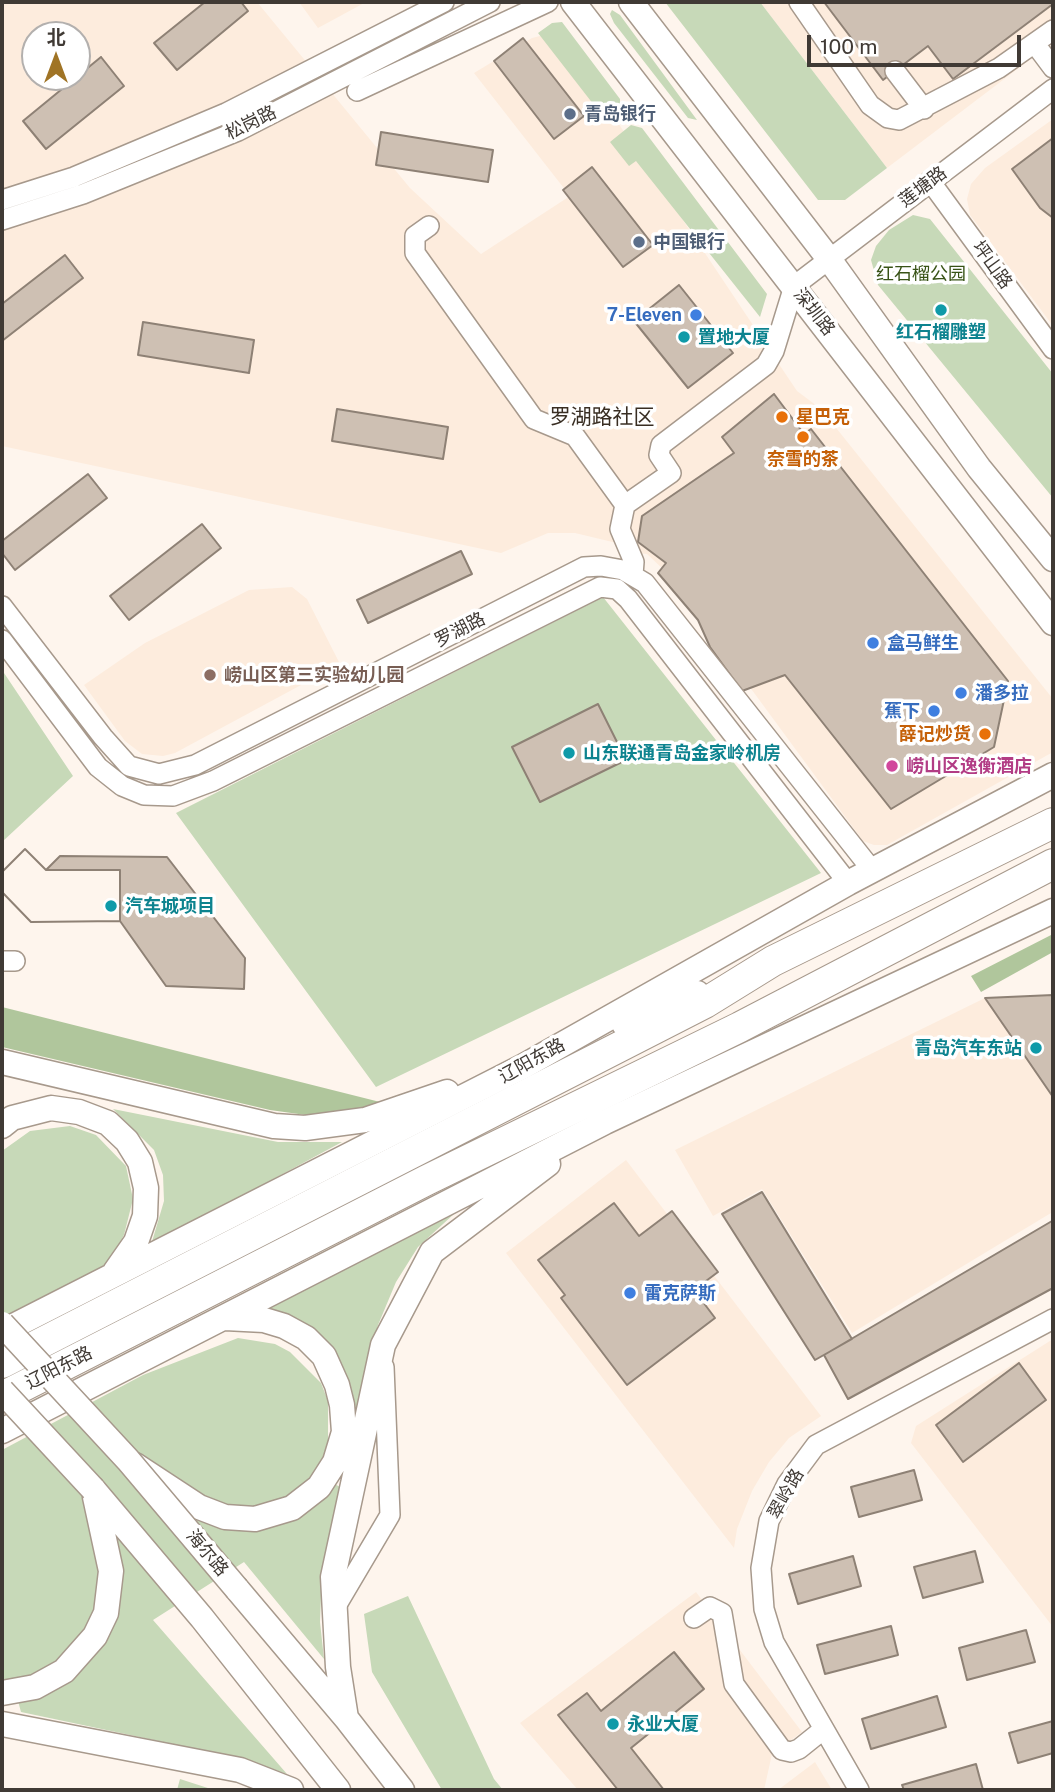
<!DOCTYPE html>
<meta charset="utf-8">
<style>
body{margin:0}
#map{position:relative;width:1055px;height:1792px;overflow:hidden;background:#fef5ed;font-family:"Public Sans","Noto Sans SC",sans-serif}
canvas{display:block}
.frame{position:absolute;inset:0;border:4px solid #403a35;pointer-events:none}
.north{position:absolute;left:21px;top:21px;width:70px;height:70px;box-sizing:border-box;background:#fff;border:2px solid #b3b0ae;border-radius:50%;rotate:0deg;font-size:19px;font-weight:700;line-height:28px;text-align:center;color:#403a35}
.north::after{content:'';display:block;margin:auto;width:24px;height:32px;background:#a07425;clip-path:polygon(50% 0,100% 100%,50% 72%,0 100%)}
.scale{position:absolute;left:807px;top:35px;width:214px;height:32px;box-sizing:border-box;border:4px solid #403a35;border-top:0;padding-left:9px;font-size:21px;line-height:24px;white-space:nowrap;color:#403a35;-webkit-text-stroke:5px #fff;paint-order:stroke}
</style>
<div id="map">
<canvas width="1055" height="1792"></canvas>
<div class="frame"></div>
<div class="north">北</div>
<div class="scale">100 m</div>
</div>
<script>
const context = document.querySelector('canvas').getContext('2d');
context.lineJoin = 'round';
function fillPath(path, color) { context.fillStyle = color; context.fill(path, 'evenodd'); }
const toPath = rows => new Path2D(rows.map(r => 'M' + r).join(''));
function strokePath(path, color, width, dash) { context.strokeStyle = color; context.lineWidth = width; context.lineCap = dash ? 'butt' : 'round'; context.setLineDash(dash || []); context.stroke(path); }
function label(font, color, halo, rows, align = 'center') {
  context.font = font + ' "Public Sans","Noto Sans SC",sans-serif'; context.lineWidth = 7; context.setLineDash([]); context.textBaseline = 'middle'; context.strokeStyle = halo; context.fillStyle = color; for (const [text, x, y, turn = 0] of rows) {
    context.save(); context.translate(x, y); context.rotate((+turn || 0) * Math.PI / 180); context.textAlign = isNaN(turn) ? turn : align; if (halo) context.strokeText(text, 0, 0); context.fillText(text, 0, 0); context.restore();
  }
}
fillPath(toPath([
 [2,2,257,2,410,188,481,254,570,196,474,73,532,38,548,34,564,42,797,391,821,409,1053,699,1053,752,887,845,874,845,863,841,663,569,647,554,625,552,625,545,575,533,548,533,501,553,2,446],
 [35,35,77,35,77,77,35,77],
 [299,2,366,2,318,28],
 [760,2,1053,2,1053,42,887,168],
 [1053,119,1053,326,970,215,967,199,971,184,985,168],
 [292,587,307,599,340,664,175,753,163,756,142,754,125,741,84,685,145,643,249,590],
 [985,998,1053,1097,1053,1215,1051,1213,852,1333,762,1189,713,1216,675,1150],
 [626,1160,821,1416,789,1438,769,1462,752,1491,737,1529,734,1548,506,1253],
 [1053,1339,1053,1627,911,1443,916,1426],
 [696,1592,802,1732,772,1754,764,1790,578,1790,520,1723],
 [815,1762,832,1790,778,1790]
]), '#fdecdd');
fillPath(toPath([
 [665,2,760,2,887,168,845,200,818,200],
 [612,10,620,15,697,120,688,118,614,23,610,14],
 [562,22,620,99,620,105,604,118,538,33,552,23],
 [631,125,642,128,767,294,760,317,636,161,629,166,610,142],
 [913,215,930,219,1053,374,1053,498,878,285,871,260,876,246,889,230],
 [603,597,821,873,376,1087,176,813],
 [2,670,73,776,2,842],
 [113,1109,278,1142,342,1142,151,1245,164,1201,163,1175,154,1150],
 [70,1126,96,1135,126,1166,133,1199,124,1235,105,1269,2,1321,2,1151,30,1131],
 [467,1202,418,1247,396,1282,378,1325,350,1438,343,1383,255,1310],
 [238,1338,275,1344,290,1352,321,1383,328,1401,328,1447,316,1474,342,1488,322,1570,320,1622,324,1659,244,1562,153,1620,287,1774,244,1759,21,1712,12,1679,2,1682,2,1450,143,1375],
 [408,1596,494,1779,503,1790,442,1790,372,1672,364,1614],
 [180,1779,214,1790,177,1790]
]), '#c7d9b8');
fillPath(toPath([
 [1053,934,1053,952,981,992,971,976],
 [2,1007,384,1103,320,1117,270,1110,2,1047]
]), '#b0c69c');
const building = toPath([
 [205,2,241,2,248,11,177,70,154,43,205,2],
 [824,2,1053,2,1053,4,953,79,928,46,883,80,824,2],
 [523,38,584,116,554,139,494,61,523,38],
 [101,57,124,86,46,149,23,121,101,57],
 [381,132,493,150,488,182,376,165,381,132],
 [1053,138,1053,218,1040,208,1012,169,1053,138],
 [592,167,653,245,623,267,563,190,592,167],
 [65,255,83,278,2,341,2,304,65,255],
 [679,285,733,353,688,388,634,321,679,285],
 [143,322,254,340,249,373,138,355,143,322],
 [774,394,804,434,811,429,1008,681,994,747,891,809,785,675,742,691,710,647,698,620,658,573,666,563,638,542,642,516,734,453,722,437,774,394],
 [337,409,448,427,443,459,332,441,337,409],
 [88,474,107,498,15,570,2,553,2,541,88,474],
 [202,524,221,548,129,620,110,596,202,524],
 [461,551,472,574,368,623,357,600,461,551],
 [598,704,626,760,540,802,512,747,598,704],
 [25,849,46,870,60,856,167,857,245,958,244,989,166,986,120,921,31,922,2,892,2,872,25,849],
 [25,849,46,870,120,870,120,921,31,922,2,892,2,872,25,849],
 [1053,995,1053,1097,985,998,1053,995],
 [762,1192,852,1339,815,1360,722,1214,762,1192],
 [614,1203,639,1236,672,1211,718,1272,694,1290,715,1318,627,1385,561,1298,565,1295,538,1260,614,1203],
 [1052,1221,1053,1288,848,1399,824,1355,1052,1221],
 [1019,1363,1046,1400,963,1462,936,1425,1019,1363],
 [914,1470,922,1500,859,1517,851,1487,914,1470],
 [975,1551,983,1582,923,1598,914,1567,975,1551],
 [853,1556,861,1586,798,1604,789,1574,853,1556],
 [891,1626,898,1655,825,1674,817,1645,891,1626],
 [1026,1630,1035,1662,967,1680,959,1648,1026,1630],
 [674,1652,704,1689,631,1748,664,1790,618,1790,558,1715,587,1693,601,1711,674,1652],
 [937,1696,946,1727,871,1749,862,1719,937,1696],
 [1053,1721,1053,1753,1018,1763,1009,1733,1053,1721],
 [976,1764,983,1790,904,1790,902,1785,976,1764]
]);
fillPath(building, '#cec0b3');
strokePath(building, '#8e8175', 2);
const minor = toPath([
 [799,2,870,105,888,118,899,120,999,68,1053,30],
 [1035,44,1053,68],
 [895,71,924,109],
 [357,91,548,2],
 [930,181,1053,349],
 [2,200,74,177,226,113,444,2],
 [2,220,83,194,238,131,490,2],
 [429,226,415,236,415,253,534,419,575,436,625,505],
 [633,575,634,562,620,529,625,505,671,473,659,455,661,445,766,365,774,351,794,286,1053,89],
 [2,606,103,737,129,766,159,774,195,765,584,567,601,566,623,570,645,583,872,870],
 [2,640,98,767,122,786,144,795,173,796,213,781,600,587,617,589,628,599,848,883],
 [2,961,15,961],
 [335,1608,390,1515,384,1367],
 [694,1618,710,1607,722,1613,734,1684,782,1750,791,1752,799,1749,824,1729],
 [859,1790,774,1642,764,1609,761,1568,769,1521,787,1484,816,1445,1053,1319]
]);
const major = toPath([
 [573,2,1053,623],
 [631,2,829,259,979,468,1053,559],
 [624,1024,697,993],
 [2,1062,274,1126,305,1128,365,1120,447,1092],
 [2,1126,12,1118,51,1108,79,1112,108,1123,127,1141,140,1162,146,1188,145,1216,136,1242,115,1272],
 [2,1332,524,1066,848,883,1053,775],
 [2,1431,605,1122,1053,911],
 [135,1465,199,1507,225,1517,255,1519,292,1508,319,1487,335,1462,344,1432,342,1405,337,1385,324,1356,306,1338,284,1326,264,1320,225,1318],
 [93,1489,202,1618,338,1790],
 [237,1589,346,1718,402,1790],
 [2,1693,35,1687,64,1671,95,1636,106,1613,111,1571,95,1497],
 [346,1718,338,1667,333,1577,383,1345,432,1252,548,1164],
 [2,1724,240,1770,291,1790]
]);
const highway = toPath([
 [2,1363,705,1003,773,961,1053,823],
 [2,1397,427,1180,740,1027,1053,864]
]);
strokePath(minor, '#a7998c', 22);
strokePath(major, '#a7998c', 27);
strokePath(highway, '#a7998c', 32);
strokePath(minor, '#fff', 19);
strokePath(major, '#fff', 24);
strokePath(highway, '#fff', 30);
const majorBridge = toPath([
 [2,1324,128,1460,237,1589],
 [2,1391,93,1489]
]);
strokePath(majorBridge, '#a7998c', 27, []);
strokePath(majorBridge, '#fff', 24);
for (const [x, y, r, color] of [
 [570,114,7,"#5c6f8a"],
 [639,242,7,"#5c6f8a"],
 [941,310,7,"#0f9aa8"],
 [696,315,7,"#3f7fe0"],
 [684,337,7,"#0f9aa8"],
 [782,417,7,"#e8710a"],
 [803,437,7,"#e8710a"],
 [873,643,7,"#3f7fe0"],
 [210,675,7,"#8d6e63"],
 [961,693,7,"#3f7fe0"],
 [934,711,7,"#3f7fe0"],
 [985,734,7,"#e8710a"],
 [569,753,7,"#0f9aa8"],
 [892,766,7,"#d1479c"],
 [111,906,7,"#0f9aa8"],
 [1036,1048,7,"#0f9aa8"],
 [630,1293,7,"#3f7fe0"],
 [613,1724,7,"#0f9aa8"]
]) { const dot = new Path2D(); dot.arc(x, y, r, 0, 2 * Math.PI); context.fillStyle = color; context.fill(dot); strokePath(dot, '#fff', 2.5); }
label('bold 18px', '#4e5e75', '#fff', [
 ["青岛银行",584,114],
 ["中国银行",653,242]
], 'left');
label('18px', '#403a35', '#fff', [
 ["松岗路",251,123,-26],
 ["莲塘路",923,187,-37],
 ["坪山路",992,265,54],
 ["深圳路",814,312,52],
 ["罗湖路",460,630,-27],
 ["辽阳东路",532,1061,-29],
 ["辽阳东路",59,1368,-27],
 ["翠岭路",786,1494,-61],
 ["海尔路",207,1553,50]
]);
label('18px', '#385316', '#fff', [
 ["红石榴公园",921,274]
]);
label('bold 18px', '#366cbe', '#fff', [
 ["7-Eleven",682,315,"right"],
 ["盒马鲜生",887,643],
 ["潘多拉",975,693],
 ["蕉下",920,711,"right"],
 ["雷克萨斯",644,1293]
], 'left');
label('bold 18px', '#0d838f', '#fff', [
 ["红石榴雕塑",941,332,"center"],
 ["置地大厦",698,337],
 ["山东联通青岛金家岭机房",583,753],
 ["汽车城项目",125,906],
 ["青岛汽车东站",1022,1048,"right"],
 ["永业大厦",627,1724]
], 'left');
label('bold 18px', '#c56008', '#fff', [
 ["星巴克",796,417],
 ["奈雪的茶",803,459,"center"],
 ["薛记炒货",971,734,"right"]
], 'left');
label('bold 18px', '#785e54', '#fff', [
 ["崂山区第三实验幼儿园",224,675]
], 'left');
label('bold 18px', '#b23c85', '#fff', [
 ["崂山区逸衡酒店",906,766]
], 'left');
label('21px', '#392e23', '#fff', [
 ["罗湖路社区",602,418]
]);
</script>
